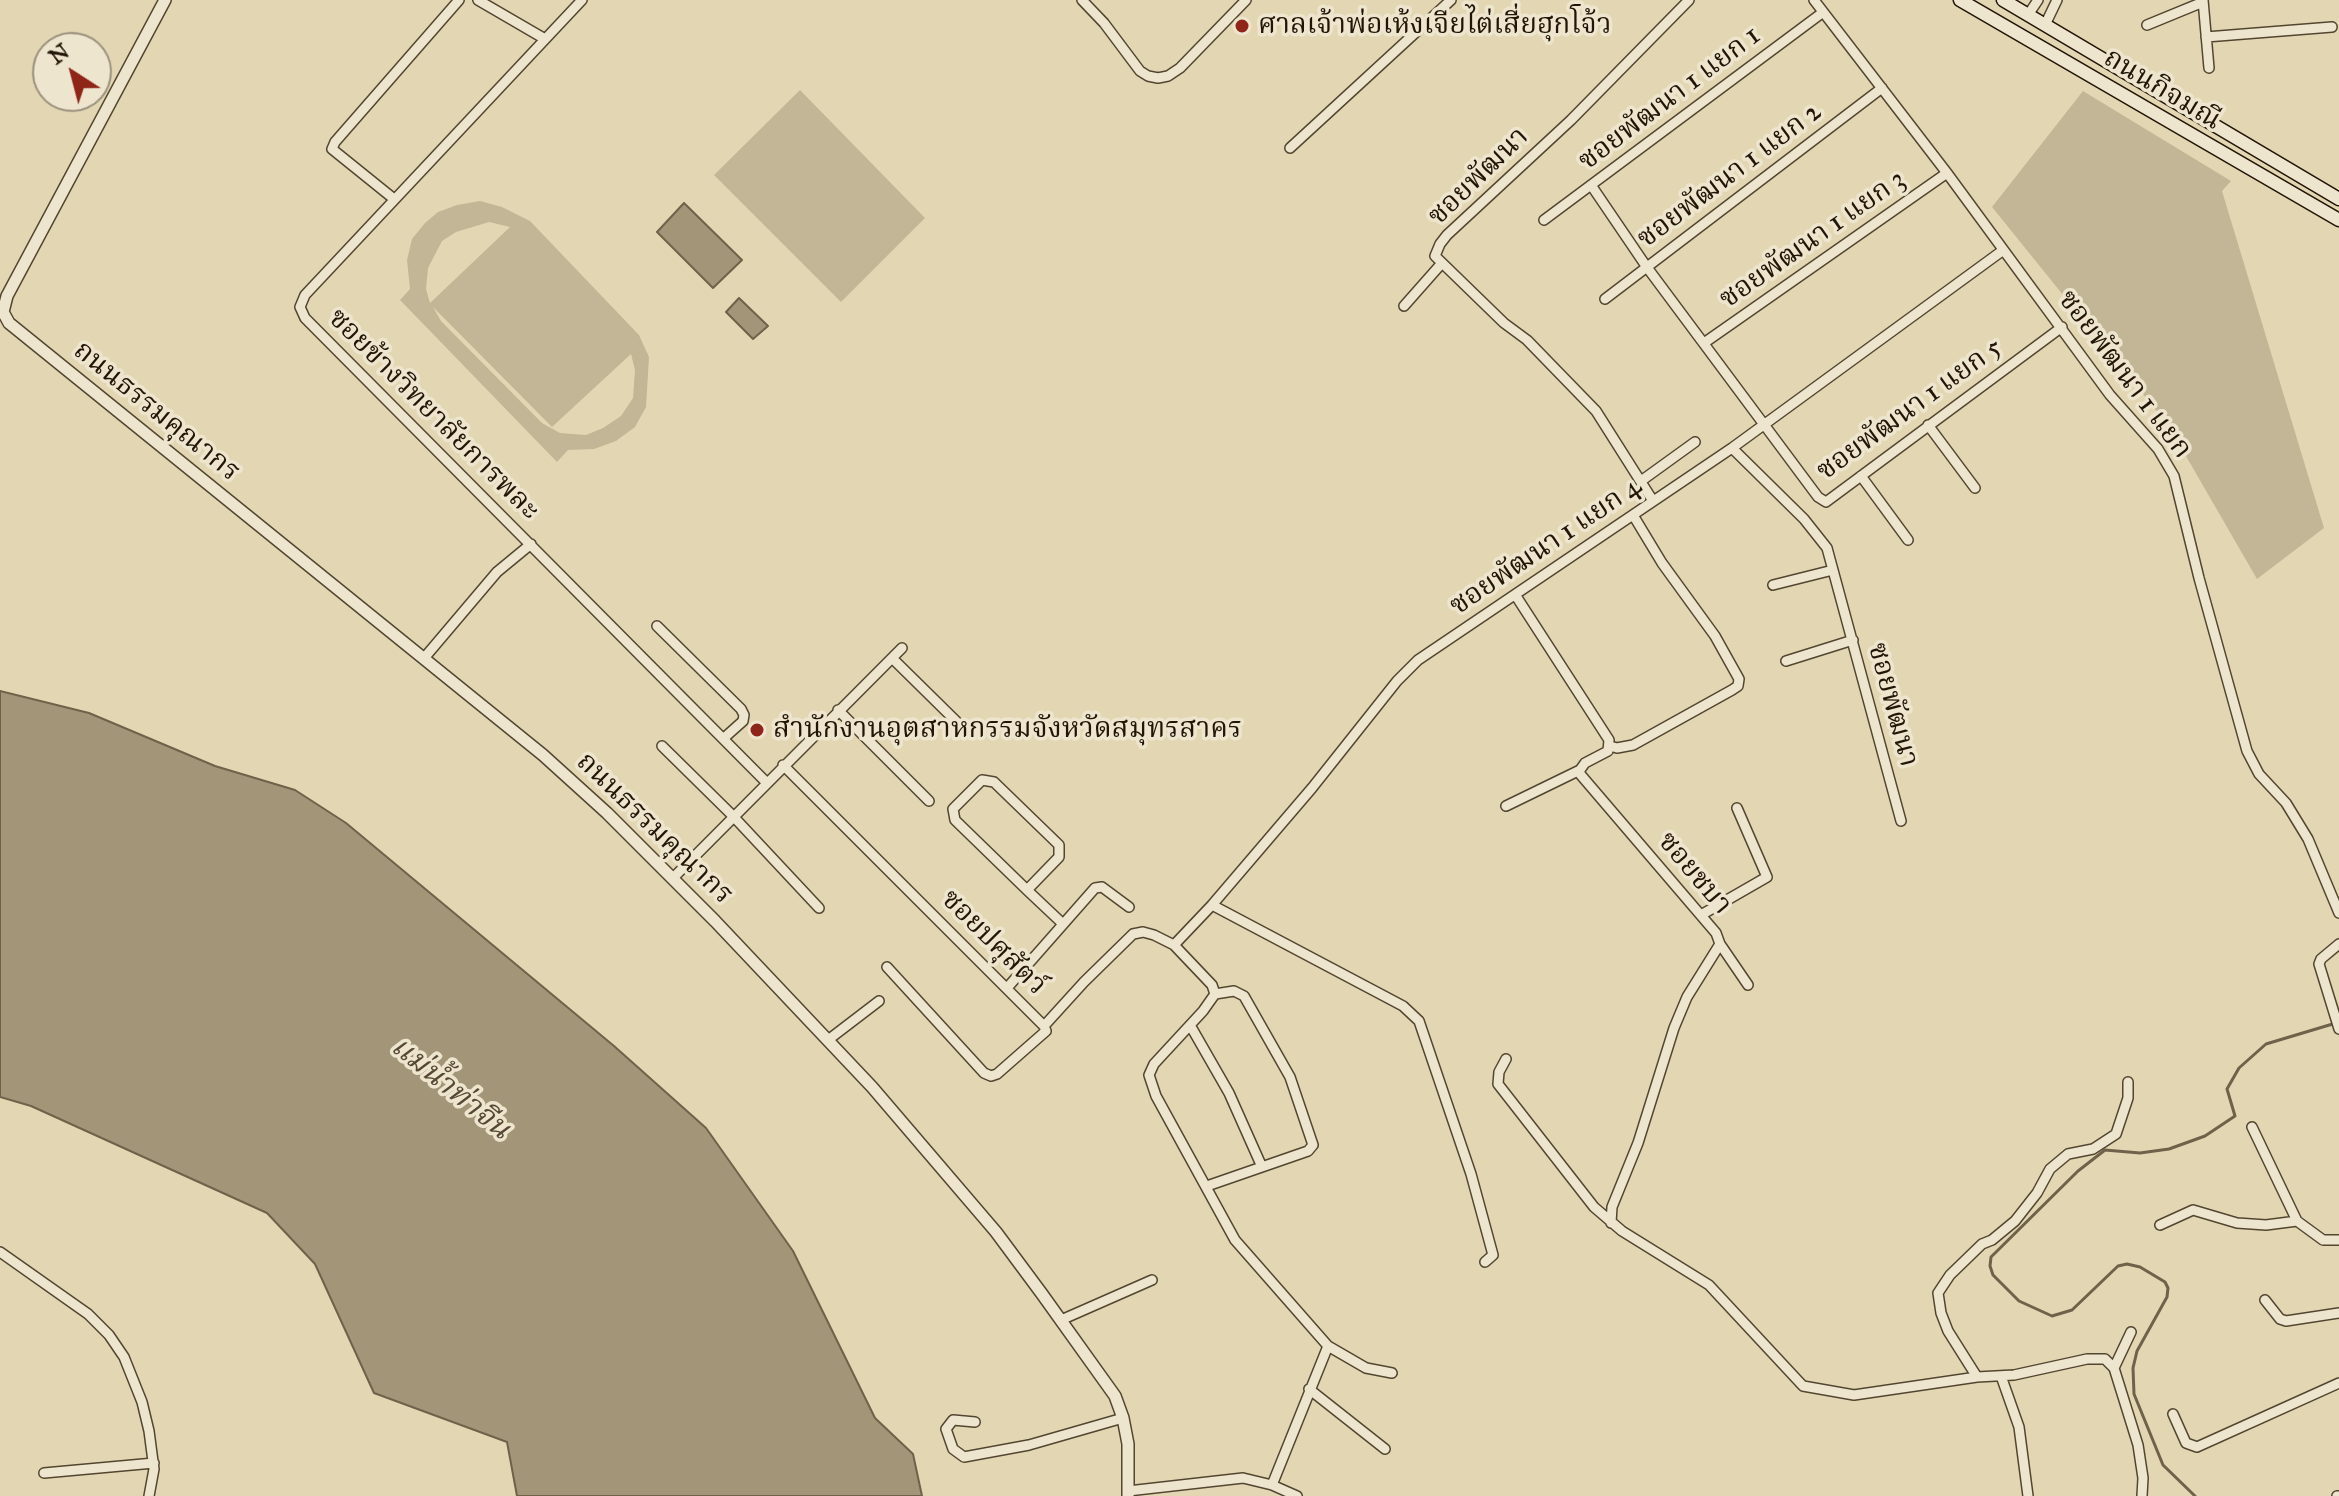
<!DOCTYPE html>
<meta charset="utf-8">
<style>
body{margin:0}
#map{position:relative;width:2339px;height:1496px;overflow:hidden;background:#e3d7b3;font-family:"IM FELL Great Primer",serif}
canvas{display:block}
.north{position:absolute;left:32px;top:32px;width:80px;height:80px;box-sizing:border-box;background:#ede5ce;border:2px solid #9c927e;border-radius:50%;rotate:324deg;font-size:22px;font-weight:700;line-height:32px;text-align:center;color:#231506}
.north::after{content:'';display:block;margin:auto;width:28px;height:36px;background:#8f2418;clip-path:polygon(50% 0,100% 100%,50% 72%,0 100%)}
</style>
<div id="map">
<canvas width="2339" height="1496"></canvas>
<div class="north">N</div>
</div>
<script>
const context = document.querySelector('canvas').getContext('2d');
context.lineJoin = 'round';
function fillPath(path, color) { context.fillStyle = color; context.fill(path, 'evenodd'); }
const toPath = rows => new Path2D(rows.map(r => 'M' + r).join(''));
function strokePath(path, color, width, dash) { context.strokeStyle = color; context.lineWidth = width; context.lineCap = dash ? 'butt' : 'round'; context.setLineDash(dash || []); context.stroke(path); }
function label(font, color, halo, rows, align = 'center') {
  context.font = font + ' "IM FELL Great Primer","Noto Serif Thai",serif'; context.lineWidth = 7; context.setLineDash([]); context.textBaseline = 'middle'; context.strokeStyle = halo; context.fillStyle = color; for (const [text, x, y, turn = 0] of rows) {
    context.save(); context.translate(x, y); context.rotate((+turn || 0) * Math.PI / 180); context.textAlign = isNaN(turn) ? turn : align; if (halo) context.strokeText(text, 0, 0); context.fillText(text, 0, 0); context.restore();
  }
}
fillPath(toPath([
 [800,90,925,218,841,302,714,175],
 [2083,91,2231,181,2222,191,2324,528,2257,579,2168,425,1992,207],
 [480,201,502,207,530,221,639,335,649,357,646,407,635,427,616,441,594,449,568,450,557,462,400,300,410,289,407,260,412,239,425,223,438,212,457,205],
 [489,222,510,227,430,303,426,289,428,268,442,241,456,232],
 [433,307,552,427,631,354,635,370,633,398,621,416,603,428,586,435,560,433,542,423,441,321]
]), '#c2b696');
const water = toPath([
 [684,203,742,260,713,288,657,232,684,203],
 [739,298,768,326,753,339,726,312,739,298],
 [0,691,89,713,215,766,295,790,346,823,614,1046,706,1128,793,1251,875,1418,913,1454,922,1496,517,1496,507,1442,374,1393,315,1264,267,1213,31,1106,0,1097,0,691]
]);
fillPath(water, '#a29578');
strokePath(water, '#6f624a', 2);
strokePath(toPath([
 [2195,1496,2163,1465,2134,1394,2133,1368,2137,1351,2167,1297,2168,1288,2165,1282,2140,1267,2127,1264,2118,1266,2072,1310,2052,1316,2019,1301,1993,1275,1990,1266,1991,1257,2078,1171,2105,1150,2140,1153,2169,1149,2205,1136,2235,1116,2227,1089,2239,1068,2266,1044,2336,1023]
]), '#6f624a', 3);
const minor = toPath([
 [478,0,545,39],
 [582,0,305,295,300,307,305,318,766,782],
 [1082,0,1104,23,1140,71,1148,76,1158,78,1168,76,1180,68,1246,0],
 [1814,0,1947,173,2110,395,2158,449,2174,476,2199,578,2247,751,2259,774,2286,803,2308,839,2339,913],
 [2203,0,2209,68],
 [2028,15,2038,0],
 [2045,25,2057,0],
 [2147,25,2203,2],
 [2206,37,2332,27],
 [1290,148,1451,0],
 [1591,185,1646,266,1818,497,1826,502,2062,327],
 [394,199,332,149,335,142,459,0],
 [1544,220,1822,13],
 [1605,299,1882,88],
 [1404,306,1442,263],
 [1704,343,1947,173],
 [1928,425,1975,488],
 [1732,448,1804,519,1827,548,1901,821],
 [1861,476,1908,540],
 [1641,481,1695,442],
 [1653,501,1596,411,1527,340,1504,323,1435,256,1440,244,1447,235,1571,120,1689,0],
 [1773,585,1833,570],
 [1516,596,1609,740,1608,751,1585,763,1580,770,1580,774,1716,933,1720,944,1687,997,1674,1028,1638,1143,1612,1207,1611,1223],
 [657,626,741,709,744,715,743,721,724,738],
 [425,657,497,572,531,544],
 [892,658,961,726],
 [1786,661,1853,640],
 [838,710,929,801],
 [662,746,732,815,819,908],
 [1610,746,1617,748,1633,745,1732,690,1738,686,1739,679,1715,636,1662,563,1633,515],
 [783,765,1044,1026,1046,1031,997,1074,991,1076,984,1073,887,967],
 [1506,806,1580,770],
 [673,878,902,648],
 [1027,890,1059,857,1059,845,994,782,982,780,953,809,955,820,1027,890,1063,924],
 [1212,905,1403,1006,1419,1021,1471,1174,1493,1255,1485,1262],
 [1701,915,1767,877,1737,808],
 [1720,944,1748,985],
 [2339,944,2321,959,2319,964,2339,1029],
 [1174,945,1212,905,1312,788,1397,681,1418,660,1732,448,2002,251],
 [1007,988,1095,888,1102,887,1129,907],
 [1190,1025,1229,1093,1262,1167],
 [1044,1026,1084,982,1133,934,1143,932,1154,935,1174,945,1212,985,1215,994,1203,1011,1154,1064,1149,1075,1156,1096,1235,1240,1328,1346,1272,1485],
 [828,1040,879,1001],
 [1506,1059,1499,1072,1498,1084,1594,1207,1622,1231,1709,1285,1803,1386,1854,1395,1977,1377,2014,1375,2087,1359,2105,1359,2114,1368,2138,1445,2143,1478,2142,1496],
 [2252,1127,2297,1221,2323,1240,2339,1240],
 [1207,1186,1308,1151,1313,1145,1290,1077,1244,996,1234,991,1215,994],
 [2160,1225,2193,1210,2237,1223,2266,1225,2297,1221],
 [0,1252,88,1314,109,1335,124,1357,142,1402,149,1431,154,1469,149,1496],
 [2265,1300,2280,1319,2286,1321,2339,1313],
 [1061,1320,1152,1280],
 [1328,1346,1366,1368,1392,1373],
 [2114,1368,2131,1332],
 [2001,1376,2019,1427,2028,1496],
 [1977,1377,1948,1331,1941,1313,1938,1293,1950,1275,1982,1244,1992,1240,2015,1221,2037,1193,2050,1169,2068,1154,2093,1149,2116,1134,2128,1098,2128,1082],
 [1309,1389,1385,1449],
 [2173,1414,2186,1443,2197,1447,2339,1383],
 [975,1422,953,1420,946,1429,953,1449,964,1457,1029,1445,1123,1418],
 [44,1473,154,1463],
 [1128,1491,1243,1478,1272,1485,1297,1496],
 [2337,1496,2339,1496]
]);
const tertiary = toPath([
 [165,0,7,296,3,312,9,323,543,755,607,813,715,921,872,1087,996,1232,1042,1294,1115,1396,1123,1418,1128,1444,1128,1496]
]);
const secondary = toPath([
 [1960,0,2339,220],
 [2003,0,2339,199]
]);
strokePath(minor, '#534631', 12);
strokePath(tertiary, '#534631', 14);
strokePath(secondary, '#231506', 15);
strokePath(minor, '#ede5ce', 9);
strokePath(tertiary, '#ede5ce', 11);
strokePath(secondary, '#ede5ce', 12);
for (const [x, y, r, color] of [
 [1242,26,8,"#8f2418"],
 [757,730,8,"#8f2418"]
]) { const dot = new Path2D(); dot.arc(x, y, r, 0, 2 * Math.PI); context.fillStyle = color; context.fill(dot); strokePath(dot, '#ede5ce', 3); }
label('28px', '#231506', '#ede5ce', [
 ["ศาลเจ้าพ่อเห้งเจียไต่เสี่ยฮุกโจ้ว",1258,26],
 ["สำนักงานอุตสาหกรรมจังหวัดสมุทรสาคร",773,730]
], 'left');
label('28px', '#231506', '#ede5ce', [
 ["ถนนกิจมณี",2162,90,31],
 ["ซอยพัฒนา 1 แยก 1",1670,99,-37],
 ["ซอยพัฒนา 1 แยก 2",1730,176,-37],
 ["ซอยพัฒนา",1479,177,-44],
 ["ซอยพัฒนา 1 แยก 3",1813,240,-35],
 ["ซอยพัฒนา 1 แยก",2124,375,53],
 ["ซอยพัฒนา 1 แยก 5",1910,410,-36],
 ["ถนนธรรมคุณากร",156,412,39],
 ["ซอยข้างวิทยาลัยการพละ",433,415,45],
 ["ซอยพัฒนา 1 แยก 4",1546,547,-34],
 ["ซอยพัฒนา",1892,705,75],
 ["ถนนธรรมคุณากร",654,829,44],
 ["ซอยชบา",1694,874,50],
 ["ซอยปศุสัตว์",993,943,45]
]);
label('italic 30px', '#564834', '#ede5ce', [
 ["แม่น้ำท่าจีน",450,1089,39]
]);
</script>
